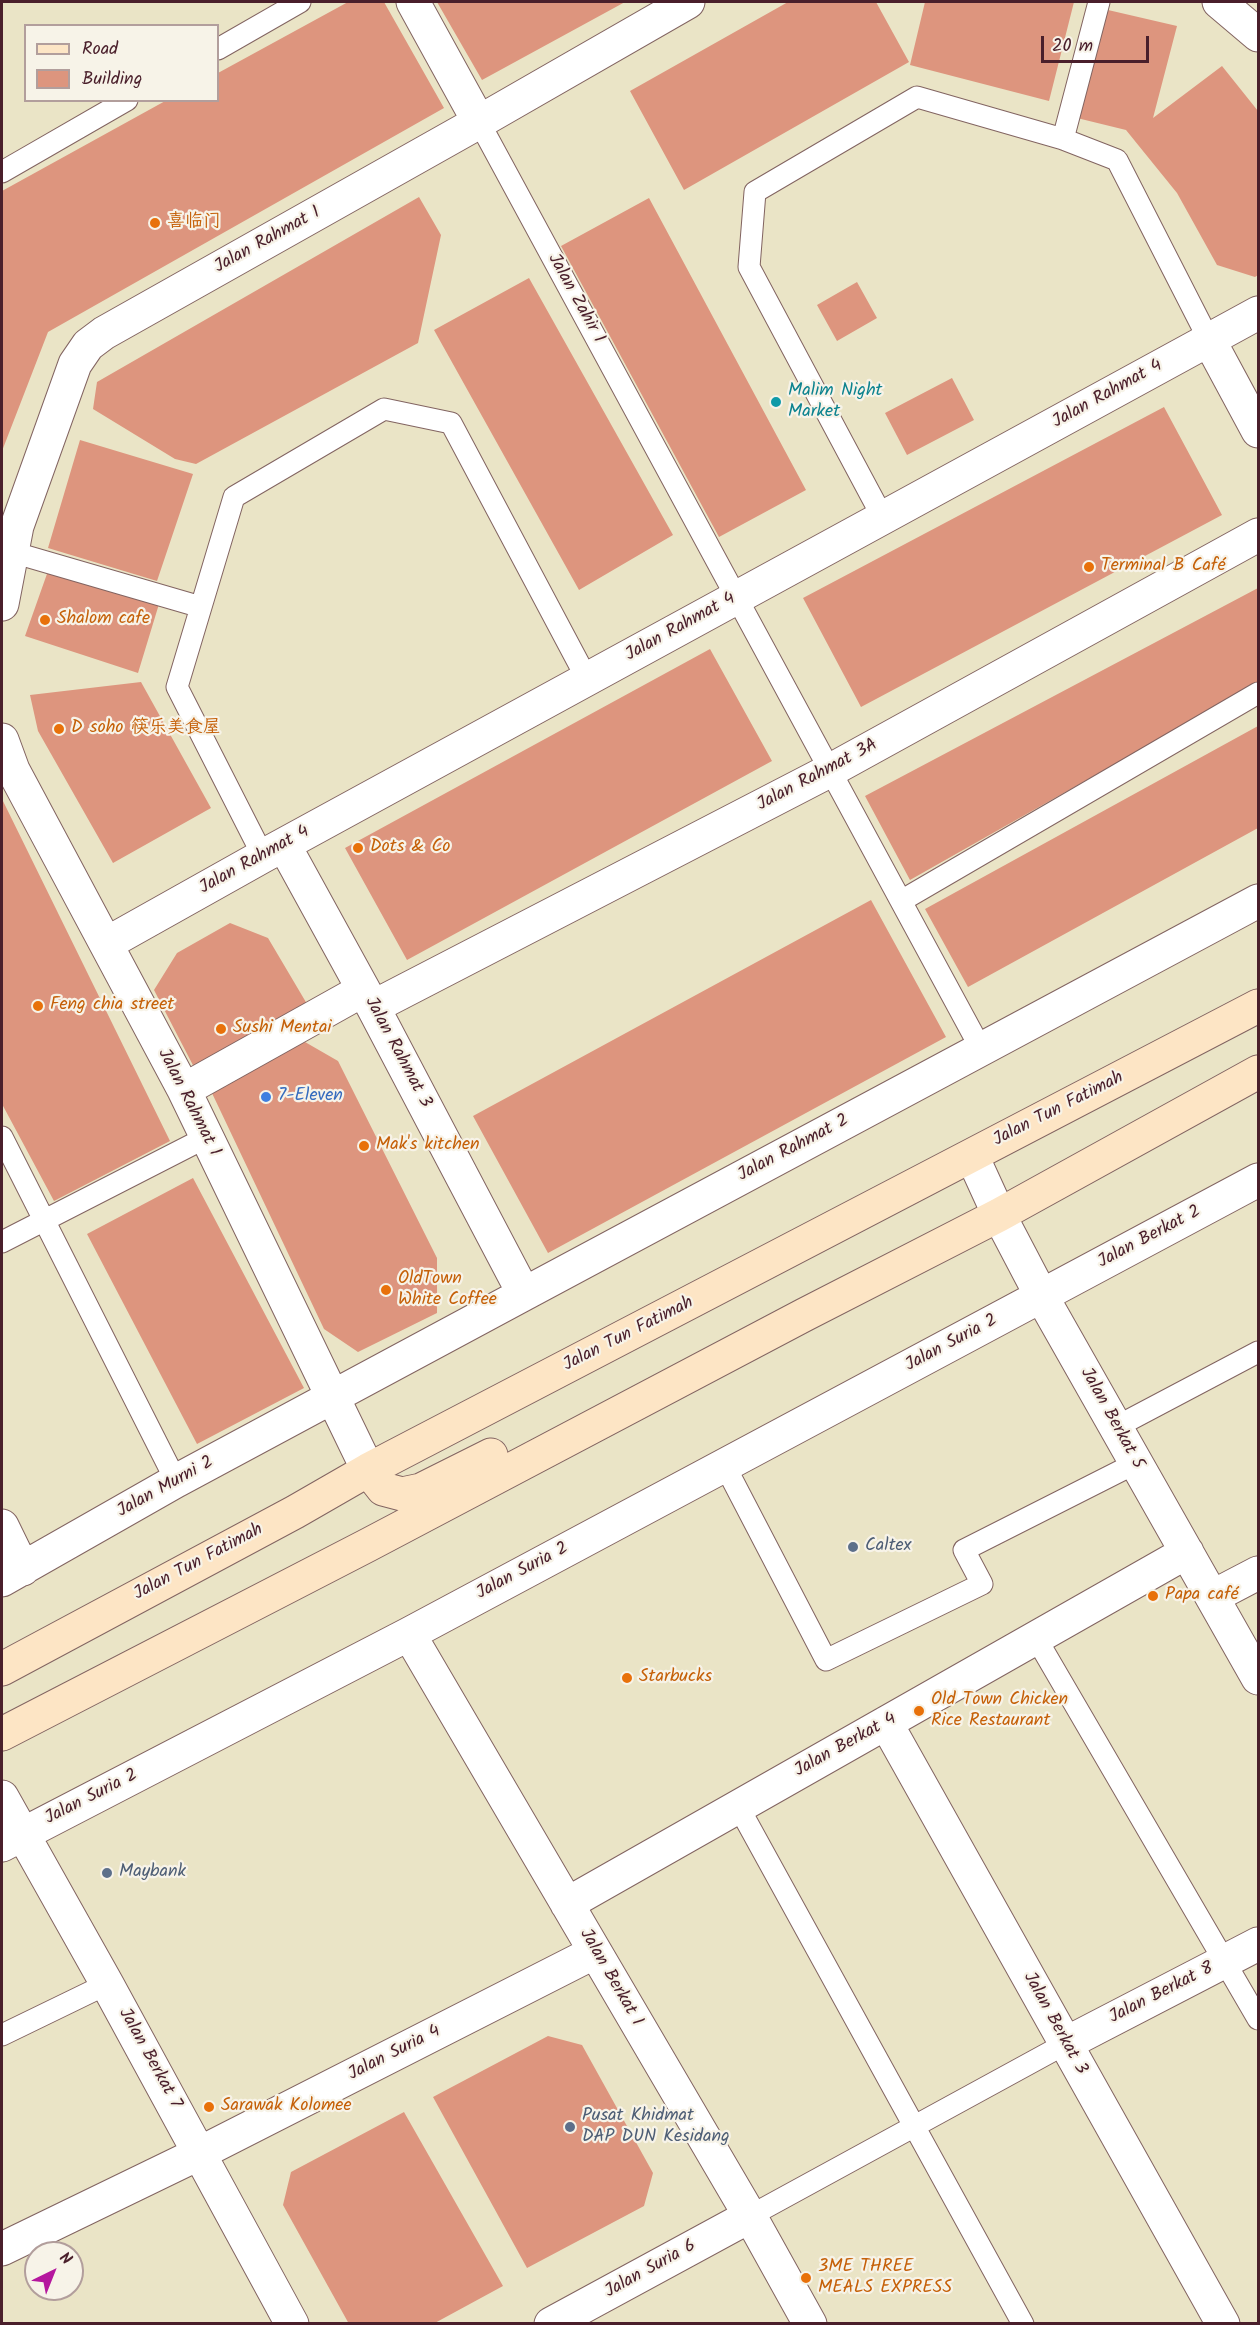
<!DOCTYPE html>
<meta charset="utf-8">
<style>
body{margin:0}
#map{position:relative;width:1260px;height:2325px;overflow:hidden;background:#eae4c6;font-family:Kalam,sans-serif}
canvas{display:block}
.frame{position:absolute;inset:0;border:3px solid #4a1f2b;pointer-events:none}
.legend{position:absolute;left:24px;top:24px;width:195px;height:78px;box-sizing:border-box;background:#f7f3e8;border:2px solid #b29e9c;margin:0;padding:8px 10px;list-style:none;font-size:18px;color:#4a1f2b}
.legend li{display:flex;align-items:center;gap:12px;height:30px}
.legend b{width:30px;border:2px solid #b29e9c}
.north{position:absolute;left:24px;top:2241px;width:60px;height:60px;box-sizing:border-box;background:#f7f3e8;border:2px solid #b29e9c;border-radius:50%;rotate:43deg;font-size:16px;font-weight:700;line-height:24px;text-align:center;color:#4a1f2b}
.north::after{content:'';display:block;margin:auto;width:21px;height:27px;background:#b5179e;clip-path:polygon(50% 0,100% 100%,50% 72%,0 100%)}
.scale{position:absolute;left:1041px;top:36px;width:108px;height:27px;box-sizing:border-box;border:3px solid #4a1f2b;border-top:0;padding-left:8px;font-size:18px;line-height:21px;white-space:nowrap;color:#4a1f2b;-webkit-text-stroke:4px #f7f3e8;paint-order:stroke}
</style>
<div id="map">
<canvas width="1260" height="2325"></canvas>
<div class="frame"></div>
<ul class="legend">
<li><b style="height:8px;background:#fde5c5"></b>Road</li>
<li><b style="height:16px;background:#dd957e"></b>Building</li>
</ul>
<div class="north">N</div>
<div class="scale">20 m</div>
</div>
<script>
const context = document.querySelector('canvas').getContext('2d');
context.lineJoin = 'round';
function fillPath(path, color) { context.fillStyle = color; context.fill(path, 'evenodd'); }
const toPath = rows => new Path2D(rows.map(r => 'M' + r).join(''));
function strokePath(path, color, width, dash) { context.strokeStyle = color; context.lineWidth = width; context.lineCap = dash ? 'butt' : 'round'; context.setLineDash(dash || []); context.stroke(path); }
function label(font, color, halo, rows, align = 'center') {
  context.font = font + ' Kalam,"LXGW WenKai TC",sans-serif'; context.lineWidth = 4.5; context.setLineDash([]); context.textBaseline = 'middle'; context.strokeStyle = halo; context.fillStyle = color; for (const [text, x, y, turn = 0] of rows) {
    context.save(); context.translate(x, y); context.rotate((+turn || 0) * Math.PI / 180); context.textAlign = isNaN(turn) ? turn : align; if (halo) context.strokeText(text, 0, 0); context.fillText(text, 0, 0); context.restore();
  }
}
fillPath(toPath([
 [348,2,384,2,444,108,48,332,2,451,2,191,167,100,218,100,218,73],
 [437,2,625,2,482,80],
 [788,2,876,2,909,62,684,190,630,91],
 [925,2,1074,2,1049,101,910,65],
 [1108,10,1177,26,1153,118,1222,66,1258,111,1258,275,1255,277,1217,265,1177,193,1126,130,1077,118],
 [419,197,441,235,418,343,196,464,175,459,93,409,97,382],
 [649,198,806,490,719,537,561,246],
 [529,278,673,535,579,590,434,330],
 [857,282,877,318,837,341,817,305],
 [952,378,974,420,907,455,885,413],
 [1164,407,1222,515,861,707,803,598],
 [80,440,193,474,157,581,48,548],
 [48,571,159,604,138,673,25,636],
 [1258,588,1258,683,910,880,865,796],
 [710,649,772,761,407,960,345,848],
 [141,682,211,808,113,863,38,731,30,695],
 [1258,726,1258,828,968,987,925,909],
 [2,799,170,1141,54,1201,2,1104],
 [871,900,946,1037,548,1253,473,1116],
 [230,923,268,938,310,1009,197,1073,154,990,177,953],
 [305,1042,338,1061,437,1258,437,1313,358,1352,324,1329,211,1091],
 [193,1178,304,1388,197,1444,87,1234],
 [548,2036,582,2045,653,2173,644,2206,527,2268,433,2097],
 [404,2112,503,2286,433,2324,349,2324,283,2205,291,2172]
]), '#dd957e');
const lane = toPath([
 [218,49,300,2],
 [479,122,981,1049],
 [1063,139,1099,2],
 [2,172,127,100],
 [883,518,749,267,755,192,917,97,1063,139,1117,160,1209,340],
 [12,552,201,607],
 [263,856,177,687,234,497,384,409,451,423,587,679],
 [901,901,1258,693],
 [2,1137,176,1481],
 [2,1242,207,1137],
 [1116,1427,1258,1352],
 [724,1464,826,1660,982,1584,964,1550,1136,1463],
 [1036,1638,1258,2019],
 [738,1806,1023,2324],
 [2,2035,107,1984],
 [750,2216,1065,2044]
]);
const street = toPath([
 [413,2,479,122],
 [1219,2,1258,35],
 [1209,340,1258,431],
 [2,604,17,526,75,364,88,345,104,333,479,122,688,2],
 [2,740,13,770,184,1090,368,1470],
 [284,845,373,1007,524,1294],
 [106,944,263,856,1258,313],
 [373,1007,831,770,1258,535],
 [184,1090,363,990],
 [972,1156,999,1215,1042,1297,1258,1678],
 [2,1526,23,1569],
 [2,1580,176,1481,524,1294,1258,901],
 [1212,1597,1258,1573],
 [409,1634,750,2216,810,2324],
 [886,1723,1223,2324],
 [2,1797,107,1984,292,2324],
 [2,1845,409,1634,1258,1180],
 [567,1904,1187,1552],
 [1065,2044,1258,1944],
 [2,2249,200,2153,595,1952],
 [551,2324,750,2216]
]);
const secondary = toPath([
 [368,1470,383,1489,402,1494,421,1490,491,1455],
 [2,1669,295,1512,368,1470,1258,1006],
 [2,1734,368,1545,804,1315,999,1215,1258,1072]
]);
strokePath(lane, '#826461', 23);
strokePath(street, '#826461', 35);
strokePath(secondary, '#826461', 35);
strokePath(lane, '#fff', 21);
strokePath(street, '#fff', 33);
strokePath(secondary, '#fde5c5', 33);
for (const [x, y, r, color] of [
 [155,223,6,"#e8710a"],
 [776,402,6,"#0f9aa8"],
 [1089,567,6,"#e8710a"],
 [45,620,6,"#e8710a"],
 [59,729,6,"#e8710a"],
 [358,848,6,"#e8710a"],
 [38,1006,6,"#e8710a"],
 [221,1029,6,"#e8710a"],
 [266,1097,6,"#3f7fe0"],
 [364,1146,6,"#e8710a"],
 [386,1290,6,"#e8710a"],
 [853,1547,6,"#5c6f8a"],
 [1153,1596,6,"#e8710a"],
 [627,1678,6,"#e8710a"],
 [919,1711,6,"#e8710a"],
 [107,1873,6,"#5c6f8a"],
 [209,2107,6,"#e8710a"],
 [570,2127,6,"#5c6f8a"],
 [806,2278,6,"#e8710a"]
]) { const dot = new Path2D(); dot.arc(x, y, r, 0, 2 * Math.PI); context.fillStyle = color; context.fill(dot); strokePath(dot, '#f7f3e8', 2); }
label('18px', '#c56008', '#f7f3e8', [
 ["喜临门",167,223],
 ["Terminal B Café",1101,567],
 ["Shalom cafe",57,620],
 ["D soho 筷乐美食屋",71,729],
 ["Dots & Co",370,848],
 ["Feng chia street",50,1006],
 ["Sushi Mentai",233,1029],
 ["Mak's kitchen",376,1146],
 ["OldTown",398,1280],
 ["White Coffee",398,1301],
 ["Papa café",1165,1596],
 ["Starbucks",639,1678],
 ["Old Town Chicken",931,1701],
 ["Rice Restaurant",931,1722],
 ["Sarawak Kolomee",221,2107],
 ["3ME THREE",818,2268],
 ["MEALS EXPRESS",818,2289]
], 'left');
label('18px', '#4a1f2b', '#f7f3e8', [
 ["Jalan Rahmat 1",268,241,-29],
 ["Jalan Zahir 1",575,299,61],
 ["Jalan Rahmat 4",1108,395,-29],
 ["Jalan Rahmat 4",681,628,-29],
 ["Jalan Rahmat 3A",818,776,-28],
 ["Jalan Rahmat 4",255,861,-29],
 ["Jalan Rahmat 3",397,1053,62],
 ["Jalan Rahmat 1",188,1103,63],
 ["Jalan Tun Fatimah",1059,1110,-27],
 ["Jalan Rahmat 2",794,1149,-28],
 ["Jalan Berkat 2",1150,1238,-28],
 ["Jalan Tun Fatimah",629,1335,-27],
 ["Jalan Suria 2",952,1344,-28],
 ["Jalan Berkat 5",1111,1419,61],
 ["Jalan Murni 2",166,1488,-29],
 ["Jalan Tun Fatimah",199,1563,-28],
 ["Jalan Suria 2",523,1572,-28],
 ["Jalan Berkat 4",846,1746,-29],
 ["Jalan Suria 2",92,1798,-27],
 ["Jalan Berkat 1",610,1978,60],
 ["Jalan Berkat 8",1162,1994,-27],
 ["Jalan Berkat 3",1054,2024,61],
 ["Jalan Suria 4",395,2054,-27],
 ["Jalan Berkat 7",149,2059,61],
 ["Jalan Suria 6",651,2270,-29]
]);
label('18px', '#0d838f', '#f7f3e8', [
 ["Malim Night",788,392],
 ["Market",788,413]
], 'left');
label('18px', '#366cbe', '#f7f3e8', [
 ["7-Eleven",278,1097]
], 'left');
label('18px', '#4e5e75', '#f7f3e8', [
 ["Caltex",865,1547],
 ["Maybank",119,1873],
 ["Pusat Khidmat",582,2117],
 ["DAP DUN Kesidang",582,2138]
], 'left');
</script>
